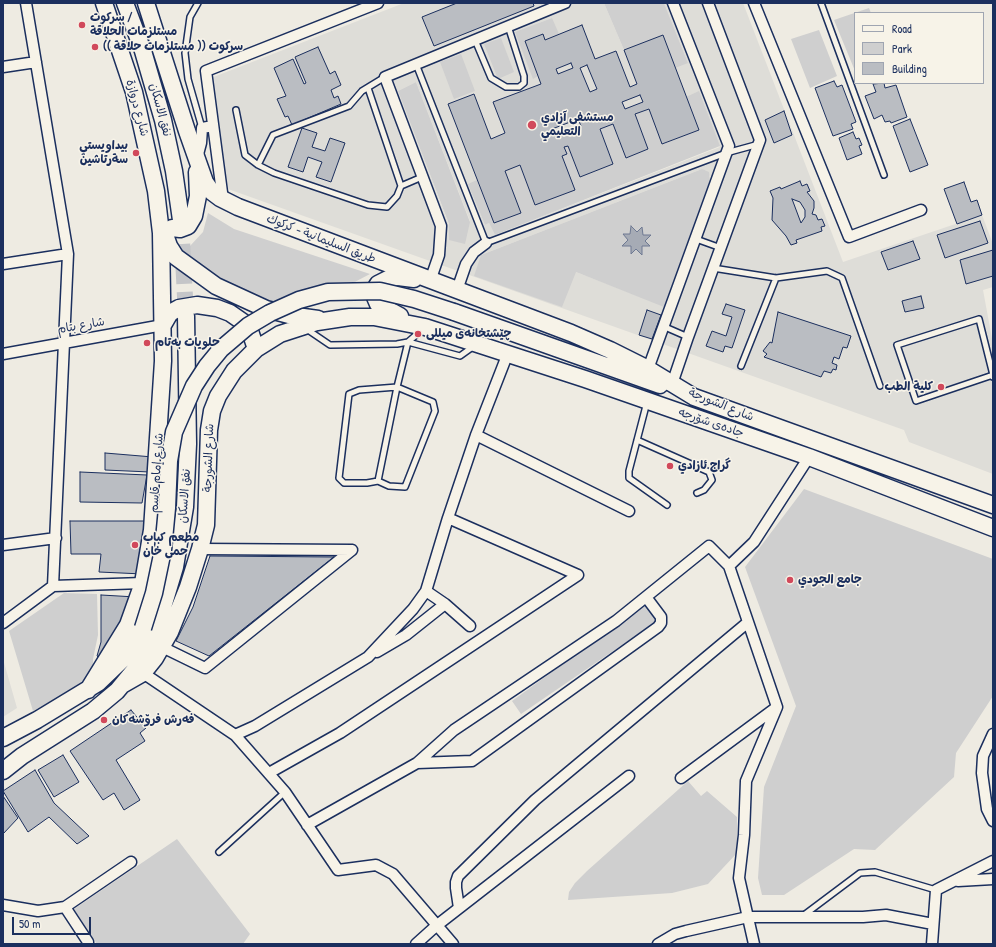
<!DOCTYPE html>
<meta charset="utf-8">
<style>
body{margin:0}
#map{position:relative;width:996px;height:947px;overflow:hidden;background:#eeebe2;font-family:"Patrick Hand",sans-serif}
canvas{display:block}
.frame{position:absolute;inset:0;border:4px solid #1b2f5e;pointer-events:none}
.legend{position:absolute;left:854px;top:12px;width:130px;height:72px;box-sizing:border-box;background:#f7f3e8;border:1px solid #9fa5b1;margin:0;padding:5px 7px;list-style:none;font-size:12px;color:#1b2f5e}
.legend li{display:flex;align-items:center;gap:8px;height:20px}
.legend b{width:20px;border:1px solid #9fa5b1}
.scale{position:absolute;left:12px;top:917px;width:79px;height:18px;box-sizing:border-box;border:2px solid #1b2f5e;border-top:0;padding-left:5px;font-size:12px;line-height:14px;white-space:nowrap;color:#1b2f5e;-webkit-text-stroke:3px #f7f3e8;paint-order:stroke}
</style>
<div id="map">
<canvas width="996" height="947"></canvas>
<div class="frame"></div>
<ul class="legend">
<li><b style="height:5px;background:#f7f3e8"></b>Road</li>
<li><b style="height:11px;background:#cfcfcf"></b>Park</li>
<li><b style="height:11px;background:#babdc2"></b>Building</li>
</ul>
<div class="scale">50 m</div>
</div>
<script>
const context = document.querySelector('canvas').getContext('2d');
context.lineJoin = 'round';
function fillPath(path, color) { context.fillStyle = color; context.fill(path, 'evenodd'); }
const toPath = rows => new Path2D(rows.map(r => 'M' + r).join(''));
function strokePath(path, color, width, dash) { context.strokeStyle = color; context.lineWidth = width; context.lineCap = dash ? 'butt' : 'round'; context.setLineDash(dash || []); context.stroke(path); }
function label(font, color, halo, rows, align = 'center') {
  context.font = font + ' "Patrick Hand","Playpen Sans Arabic",sans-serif'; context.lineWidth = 3; context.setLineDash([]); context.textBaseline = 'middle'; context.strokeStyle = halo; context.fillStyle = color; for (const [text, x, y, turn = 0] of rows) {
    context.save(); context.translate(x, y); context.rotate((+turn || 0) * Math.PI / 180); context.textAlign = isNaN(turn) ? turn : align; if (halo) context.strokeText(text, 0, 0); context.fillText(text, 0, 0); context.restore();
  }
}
fillPath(toPath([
 [404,3,604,3,624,50,663,35,688,63,664,3,743,3,843,262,982,215,993,244,993,287,983,290,993,344,993,474,909,442,904,430,228,189,211,78],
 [552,18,543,34,525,41,515,33],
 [416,82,470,221,449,240,449,225,398,91],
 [686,97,720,147,495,235,489,223,485,225,469,184,478,181,494,223,521,213,520,165,535,205,575,190,562,156,567,154,568,146,580,177,613,164,600,129,613,124,626,158,648,149,635,114,649,109,662,144,699,130],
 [702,169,711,177,710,180,664,306,576,272,481,255],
 [3,659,17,708,3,717]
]), '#deddd8');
fillPath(toPath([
 [604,3,664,3,688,63,675,68,663,35,624,50],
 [869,8,871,13,855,13,855,71,834,20],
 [552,18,559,34,545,40,542,34,525,41,538,76,533,79,515,32],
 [819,30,837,76,810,88,791,39],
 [501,38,514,72,498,79,484,44],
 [461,54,475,91,454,99,440,62],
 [416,82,470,222,465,244,449,240,449,224,398,91],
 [699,91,720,146,495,235,489,223,485,225,468,184,477,180,494,223,521,213,505,171,520,165,535,205,574,190,562,156,567,154,564,147,568,146,580,177,613,164,600,129,613,124,626,158,648,149,635,114,649,109,663,144,699,130,686,97],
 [702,169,709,172,710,180,664,307,576,272,562,307,474,276,481,255],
 [208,213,234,229,370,274,349,285,276,302,251,295,228,285,206,271,183,250,190,246,203,232],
 [804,489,993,559,993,696,956,753,954,777,875,850,854,849,784,895,762,895,758,878,764,787,796,706,745,567],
 [64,593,97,594,98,635,93,659,93,672,77,688,33,711,9,631],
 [644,605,657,621,521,714,512,701],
 [688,781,701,796,707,791,737,817,737,853,708,884,672,893,568,900,569,892,575,883,587,871],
 [177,839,250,934,243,944,97,944,74,909]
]), '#cfcfcf');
const water = toPath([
 [631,226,637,232,642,227,643,235,651,235,645,241,650,246,642,246,642,255,636,249,631,254,631,246,622,246,628,240,623,234,630,234,631,226]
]);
fillPath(water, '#a6abb5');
strokePath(water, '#6e7992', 1);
const building = toPath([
 [457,3,533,3,534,6,434,46,422,17,457,3],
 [582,25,595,59,616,51,630,87,637,84,624,50,663,35,699,130,662,144,649,109,635,114,648,149,626,158,613,124,600,129,613,164,580,177,568,146,564,147,567,154,562,156,575,190,535,205,520,165,505,171,521,213,494,223,448,104,474,94,491,139,505,133,493,102,541,84,525,41,543,34,545,40,582,25],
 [571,63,573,68,558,74,556,69,571,63],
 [587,65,597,89,590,92,580,68,587,65],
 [640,95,643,102,625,109,622,102,640,95],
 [578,119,581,126,555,136,552,129,578,119],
 [318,47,330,74,335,71,341,85,331,90,334,98,338,96,341,104,292,125,288,116,285,117,277,99,286,96,274,68,293,59,304,84,306,83,295,57,318,47],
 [834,81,837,87,842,85,856,122,851,124,853,129,833,136,815,88,834,81],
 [884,83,885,88,896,85,907,117,891,123,890,121,885,122,882,115,874,119,865,96,876,92,873,84,884,83],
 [784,111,792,135,774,143,765,120,784,111],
 [910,119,928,165,910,172,893,126,910,119],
 [302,128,317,133,312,147,325,151,330,138,345,143,331,182,316,177,322,162,308,157,303,172,288,167,302,128],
 [853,132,856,139,859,138,862,145,859,146,862,154,847,160,839,138,853,132],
 [800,181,802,186,807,184,810,191,807,192,814,201,814,208,812,214,816,215,818,220,822,219,825,226,821,227,822,231,796,240,797,243,791,245,786,236,772,220,773,198,770,191,780,187,781,189,800,181],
 [792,199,800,202,805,210,805,217,801,223,792,199],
 [964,182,971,202,977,200,982,215,957,224,944,189,964,182],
 [980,221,988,243,945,258,937,235,980,221],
 [913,241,920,259,888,270,881,252,913,241],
 [993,250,993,276,966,284,960,260,993,250],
 [921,296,924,308,905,312,902,301,921,296],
 [726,304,745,310,732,348,725,346,723,352,706,346,712,331,726,336,732,317,722,314,726,304],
 [647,310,661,315,652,339,639,335,647,310],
 [778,312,851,336,847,348,843,347,839,359,834,357,832,363,837,365,836,370,833,369,831,373,824,371,821,377,764,357,767,354,763,351,770,342,772,343,778,312],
 [105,453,153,457,150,472,105,470,105,453],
 [80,472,147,475,142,503,80,502,80,472],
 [70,521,149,521,143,574,99,572,101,554,71,554,70,521],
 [210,556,334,557,209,656,176,641,193,607,210,556],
 [101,595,136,597,102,660,97,656,101,642,101,595],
 [131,710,146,728,140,733,145,741,116,760,140,800,124,810,114,793,103,800,70,751,131,710],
 [63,755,79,782,54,797,38,770,63,755],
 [35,770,54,803,89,836,77,844,49,817,28,832,3,791,35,770],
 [3,796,18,818,3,834,3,796]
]);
fillPath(building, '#babdc2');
strokePath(building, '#1b2f5e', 1);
strokePath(toPath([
 [181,220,186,316]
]), '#c4c5c8', 16, [16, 8]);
const service = toPath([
 [198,3,190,17,185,53,188,79,202,128],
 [821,3,884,175],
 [475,40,491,78,506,87,519,87,524,83,524,76,508,26],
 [416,64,486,243,726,153,759,144],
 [368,88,401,186],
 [236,110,245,155,258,165,274,173,368,205,387,207,397,196,401,186,422,177],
 [258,165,273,135,349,106,362,91,385,77],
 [696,239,721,248],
 [713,268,776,278,827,271,842,278,880,386],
 [665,327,688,337],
 [305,328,330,345,397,344,408,342,423,329],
 [741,366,776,278],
 [993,375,979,319,897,345,916,401,993,375,993,377],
 [647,402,629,471,629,478,667,505],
 [637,440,709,472,712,480,704,490,697,493],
 [378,481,389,486,405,487,435,411,433,402,397,387,359,390,349,394,339,478,344,483,367,483,378,481,397,387,408,342,460,356,474,346],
 [219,852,285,792],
 [804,915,860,873,875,872,936,890]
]);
const minor = toPath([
 [26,3,68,254,53,586],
 [754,3,849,237,921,210],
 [3,67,36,62],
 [197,158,201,143,202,128,213,126],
 [223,200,206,71,378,3],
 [3,264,68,254],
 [430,281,439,255,441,226,385,77,565,3],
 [457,290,466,264,474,252,486,243],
 [3,354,163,325],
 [648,369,729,146,673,3],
 [672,384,688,337,760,140,708,3],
 [476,435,629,511],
 [448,518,578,575],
 [3,545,56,538],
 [200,549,352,550],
 [729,566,754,542,809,457],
 [426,591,445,604,470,626],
 [3,623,53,586,143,583],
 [162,647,205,668,352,550],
 [377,652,406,635,445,604],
 [143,673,235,735,285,792,338,870,376,865,393,874,453,944],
 [993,734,983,756,982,773,987,809,993,821],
 [235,735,255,726,368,657,413,609,426,591,448,518,476,435,508,353],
 [417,763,472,761,658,627,661,623,661,617,646,597],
 [269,773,340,733,578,575],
 [681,778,777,707],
 [307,825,417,763,454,730,616,621,709,546,729,566,777,707,746,781,744,835,739,878,754,944],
 [958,881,993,879],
 [3,905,38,911,65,907,131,862],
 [65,907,88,942],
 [459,908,456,888,456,882,458,876,535,800,747,623],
 [416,944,436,926,629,776],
 [658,944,675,934,686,931,748,917,863,917,886,915,933,924],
 [932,944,936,890,993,861]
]);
const primary = toPath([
 [125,3,143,51,163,120,174,171,181,220],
 [146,3,187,131,205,182,212,192,220,198,238,207,571,333,610,350,648,369,694,397,993,505],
 [172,228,180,229,188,226,194,216,198,196,197,172],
 [164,232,169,246,176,257,216,286,266,309,289,315,318,319],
 [454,312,660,385],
 [400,316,378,304,375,297,375,289,378,284,388,279,398,277,414,279],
 [163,325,170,313,179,308,197,305,217,308,230,313,243,322,250,331,256,349],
 [122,685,143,673,155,658,170,632,188,587,200,549,206,525,209,430,212,411,218,396,234,371,256,349,280,334,317,322,350,317,374,317,425,327,585,379,809,457,993,528],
 [88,690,128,625,143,583,152,530,163,361,161,233,156,191,134,92,104,3],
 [3,738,37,720,98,683,123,659,143,628],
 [3,771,22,756,93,711,117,691,136,668,157,627,175,567,185,507,188,444,186,316]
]);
strokePath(service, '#1b2f5e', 8);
strokePath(minor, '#1b2f5e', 13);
strokePath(primary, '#1b2f5e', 19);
strokePath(service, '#f7f3e8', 5);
strokePath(minor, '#f7f3e8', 10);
strokePath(primary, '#f7f3e8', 16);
const primaryBridge = toPath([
 [143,628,154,593,163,550,167,508,169,461,174,432,194,386,207,366,221,349,248,326,270,313,299,300,328,292,380,291,414,299,454,312]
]);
strokePath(primaryBridge, '#1b2f5e', 19, []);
strokePath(primaryBridge, '#f7f3e8', 16);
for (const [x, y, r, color] of [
 [82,25,4,"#d1495b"],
 [95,47,4,"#d1495b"],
 [532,125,5,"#d1495b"],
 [136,153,4,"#d1495b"],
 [418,334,4,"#d1495b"],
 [147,343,4,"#d1495b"],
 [941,387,4,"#d1495b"],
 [670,466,4,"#d1495b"],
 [135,545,4,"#d1495b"],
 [790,580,4,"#d1495b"],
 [104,720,4,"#d1495b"]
]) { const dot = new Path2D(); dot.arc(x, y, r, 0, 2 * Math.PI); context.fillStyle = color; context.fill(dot); strokePath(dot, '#f7f3e8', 1.5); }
label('bold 12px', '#1b2f5e', '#f7f3e8', [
 ["سركوت /",90,18],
 ["مستلزمات الحلاقة",90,32],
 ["سركوت (( مستلزمات حلاقة ))",103,47],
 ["مستشفى آزادي",541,118],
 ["التعليمي",541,132],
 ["بيداويستي",128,146,"right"],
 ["سةرتاشين",128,160,"right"],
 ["چێشتخانەی میللی",426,334],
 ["حلویات بەتام",155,343],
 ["كلية الطب",933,387,"right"],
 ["گراج ئازادي",678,466],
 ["مطعم كباب",143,538],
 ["حمى خان",143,552],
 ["جامع الجودي",798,580],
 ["فەرش فرۆشەکان",112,720]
], 'left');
label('12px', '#1b2f5e', '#f7f3e8', [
 ["شارع دروازة",137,108,75],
 ["نفق الاسكان",160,110,75],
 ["طريق السليمانية - كركوك",321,239,21],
 ["شارع بتام",81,326,-10],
 ["شارع الشورجة",721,405,22],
 ["جادەی شۆرجە",711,423,19],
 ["شارع الشورجة",209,458,-88],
 ["شارع إمام قاسم",157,473,-86],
 ["نفق الاسكان",185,496,-86]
]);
</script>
